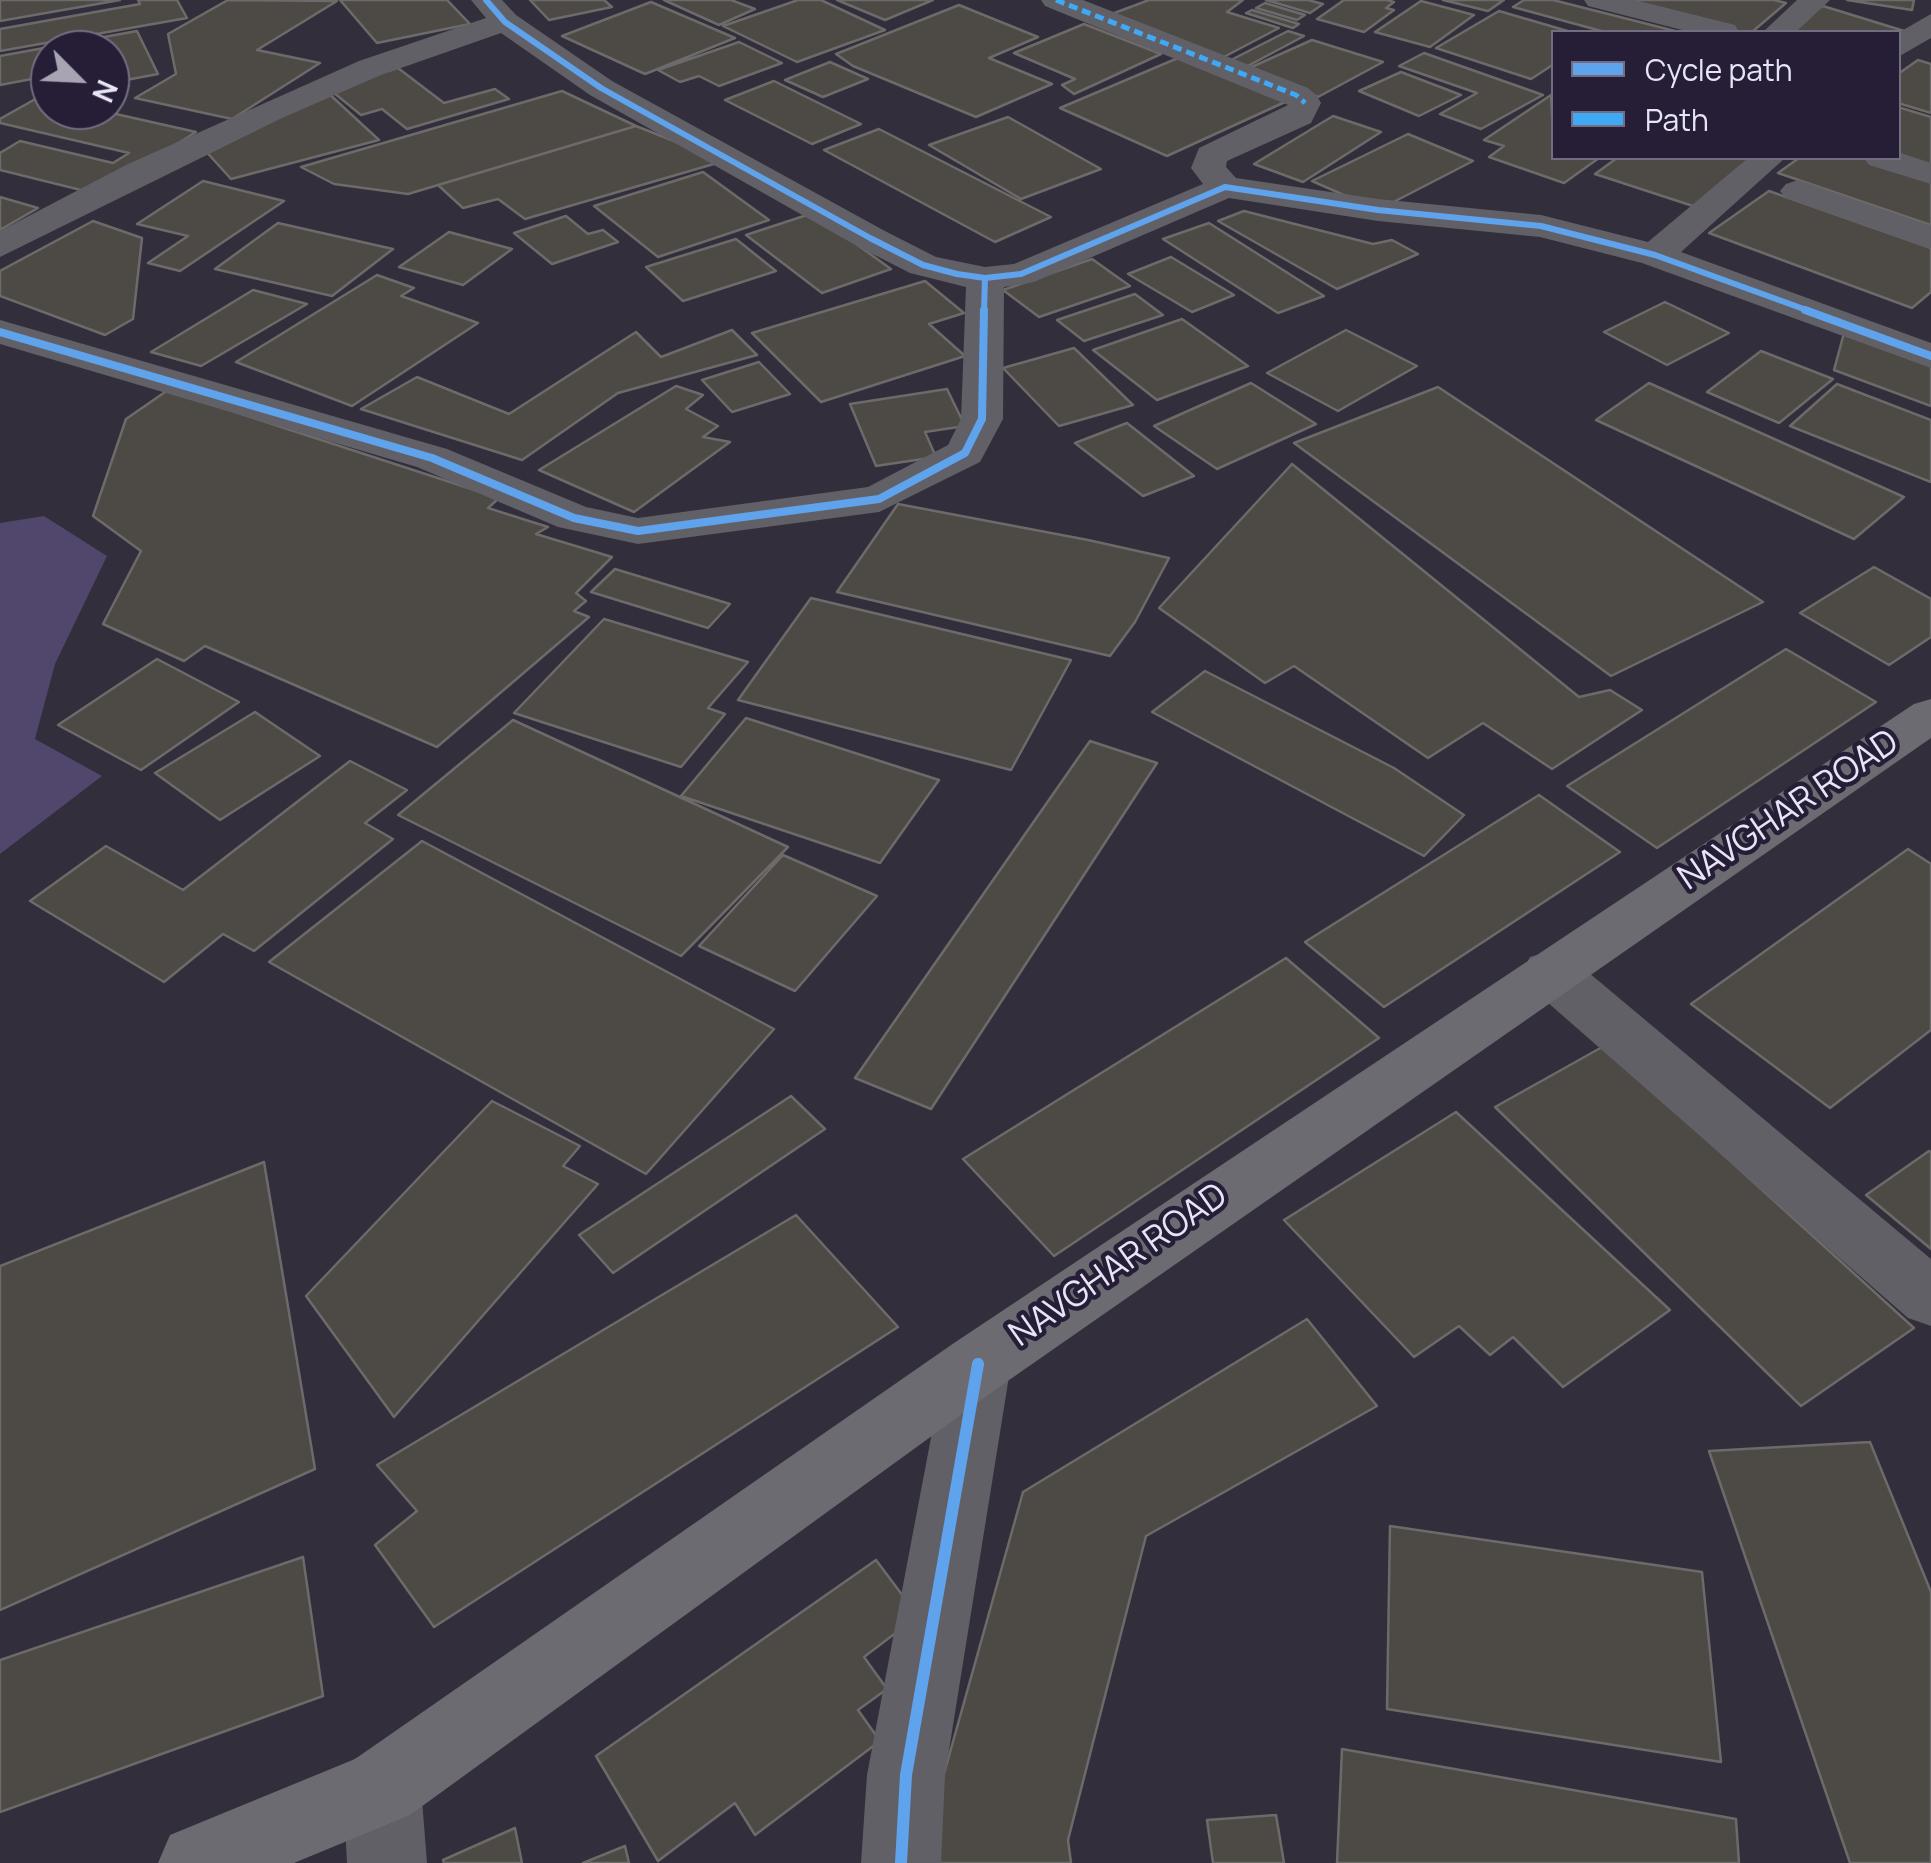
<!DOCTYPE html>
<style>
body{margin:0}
#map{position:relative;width:1931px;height:1863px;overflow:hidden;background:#322e3b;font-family:Manrope,sans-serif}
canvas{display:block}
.legend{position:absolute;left:1551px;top:30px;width:350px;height:130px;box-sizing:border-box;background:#251e36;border:2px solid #736d82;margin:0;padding:12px 18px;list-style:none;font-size:30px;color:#e8e4f5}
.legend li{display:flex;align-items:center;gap:20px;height:50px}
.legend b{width:50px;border:2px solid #736d82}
.north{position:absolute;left:30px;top:30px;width:100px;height:100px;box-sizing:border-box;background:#251e36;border:2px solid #736d82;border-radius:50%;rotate:114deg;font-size:28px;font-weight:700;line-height:40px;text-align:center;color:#e8e4f5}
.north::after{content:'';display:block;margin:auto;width:35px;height:45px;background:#a8a4b4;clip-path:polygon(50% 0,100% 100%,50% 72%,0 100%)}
</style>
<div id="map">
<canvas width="1931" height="1863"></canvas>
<ul class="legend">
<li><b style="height:12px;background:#60a3ed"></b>Cycle path</li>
<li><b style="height:12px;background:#3fa9f5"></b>Path</li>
</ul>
<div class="north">N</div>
</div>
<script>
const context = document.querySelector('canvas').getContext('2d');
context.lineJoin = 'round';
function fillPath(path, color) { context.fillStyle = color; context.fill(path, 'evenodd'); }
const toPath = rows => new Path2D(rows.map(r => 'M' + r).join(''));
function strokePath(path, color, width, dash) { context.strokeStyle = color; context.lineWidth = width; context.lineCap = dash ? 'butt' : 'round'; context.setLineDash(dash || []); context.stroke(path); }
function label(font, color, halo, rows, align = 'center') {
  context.font = font + ' Manrope,sans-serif'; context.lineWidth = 9; context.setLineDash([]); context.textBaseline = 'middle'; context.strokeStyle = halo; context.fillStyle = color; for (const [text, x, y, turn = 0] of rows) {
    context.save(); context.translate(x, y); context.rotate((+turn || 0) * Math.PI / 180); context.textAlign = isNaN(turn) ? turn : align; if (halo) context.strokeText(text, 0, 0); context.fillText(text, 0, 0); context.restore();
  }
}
fillPath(toPath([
 [44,516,107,556,55,664,35,739,102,776,0,854,0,523]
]), '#51466c');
const building = toPath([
 [0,0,120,0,0,21,0,0],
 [138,0,177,0,187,18,0,51,0,29,140,4,138,0],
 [228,0,337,1,257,50,320,63,232,119,135,98,176,74,168,34,228,0],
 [340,0,447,0,470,24,377,43,340,0],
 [530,0,604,0,612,7,549,20,530,0],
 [664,0,731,0,755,9,719,25,664,0],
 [798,0,821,0,885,30,797,62,723,26,798,0],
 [837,0,933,0,885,20,837,0],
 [1149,0,1243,0,1227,12,1279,28,1220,59,1109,15,1149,0],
 [1266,0,1308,0,1323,4,1310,13,1266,0],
 [1344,0,1387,0,1394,2,1386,8,1394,10,1364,32,1317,19,1344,0],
 [1443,0,1504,0,1488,11,1443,0],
 [1524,0,1553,0,1679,32,1605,32,1513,7,1524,0],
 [1611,0,1774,0,1786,3,1752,32,1738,32,1611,0],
 [1847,0,1914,0,1912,10,1847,0],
 [1421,1,1474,15,1430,47,1375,32,1421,1],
 [651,2,735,38,645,74,562,36,651,2],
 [1265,3,1305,15,1297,20,1256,8,1265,3],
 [959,5,1038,37,989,58,1052,84,976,117,853,66,836,54,959,5],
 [1823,6,1914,34,1898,44,1898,32,1781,32,1823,6],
 [1252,10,1299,24,1293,28,1246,13,1252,10],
 [1499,11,1571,32,1554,32,1554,64,1531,79,1436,48,1499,11],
 [1084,24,1161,54,1074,94,1062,85,1075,79,1014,53,1084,24],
 [137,31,158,74,110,83,110,50,50,50,50,94,44,95,37,78,0,85,0,56,137,31],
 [1288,31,1304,36,1244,68,1227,62,1288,31],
 [1312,40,1383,62,1318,97,1247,69,1312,40],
 [739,42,782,63,719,86,699,76,680,82,658,70,739,42],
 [1424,53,1543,95,1481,129,1440,114,1477,93,1399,66,1424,53],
 [1178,58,1285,102,1167,156,1060,108,1178,58],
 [1918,60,1931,64,1931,113,1898,103,1898,74,1918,60],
 [830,62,868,79,823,97,785,80,830,62],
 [398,68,444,103,495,89,509,99,407,129,382,109,361,115,328,88,398,68],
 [1401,72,1461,95,1419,116,1359,91,1401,72],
 [774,81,861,124,812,144,725,100,774,81],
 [326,91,379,140,231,179,202,147,326,91],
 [562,91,636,126,408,194,334,184,301,167,562,91],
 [1551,95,1554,158,1599,158,1564,183,1489,157,1504,146,1484,140,1551,95],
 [39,97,50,99,50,110,98,110,196,132,97,194,0,170,0,153,20,141,113,163,129,153,0,123,0,119,39,97],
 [1898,107,1931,117,1931,167,1898,157,1898,107],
 [1333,116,1381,132,1303,182,1254,164,1333,116],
 [1008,117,1101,169,1021,199,929,145,1008,117],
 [636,126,724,161,525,219,498,199,463,208,438,185,636,126],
 [879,129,1051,217,995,242,824,150,879,129],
 [1408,134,1473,161,1378,210,1312,181,1408,134],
 [1617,158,1756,158,1696,207,1595,174,1617,158],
 [1799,158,1868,158,1931,178,1931,225,1778,173,1799,158],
 [703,172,769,220,658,257,594,206,703,172],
 [203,181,284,201,180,271,148,263,188,236,137,224,203,181],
 [1769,191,1931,248,1931,292,1912,308,1709,233,1769,191],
 [0,197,38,208,0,230,0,197],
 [1244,211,1373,244,1392,240,1418,254,1337,289,1218,221,1244,211],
 [813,213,891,269,822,293,746,235,813,213],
 [566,216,588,234,603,230,618,242,552,264,514,233,566,216],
 [93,221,142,238,133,319,105,335,0,296,0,271,93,221],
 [278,223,393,249,332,296,215,269,278,223],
 [1209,223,1324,296,1278,313,1163,239,1209,223],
 [449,232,512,249,463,285,399,267,449,232],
 [736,239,776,271,683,301,646,267,736,239],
 [1171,257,1234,295,1192,312,1128,274,1171,257],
 [1092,259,1130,286,1039,317,1003,290,1092,259],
 [377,275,414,288,401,296,478,323,352,406,236,362,377,275],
 [925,281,964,313,929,324,965,356,821,402,752,333,925,281],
 [253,290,307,304,201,366,151,352,253,290],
 [1135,294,1163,315,1084,341,1057,320,1135,294],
 [1665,302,1729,333,1667,365,1604,332,1665,302],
 [1182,319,1248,366,1157,400,1093,350,1182,319],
 [732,330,757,355,618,393,522,460,361,409,417,377,509,414,636,332,661,357,732,330],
 [1346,330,1417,366,1338,411,1267,373,1346,330],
 [1844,333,1931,365,1931,406,1834,370,1844,333],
 [1074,348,1133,405,1059,426,1003,368,1074,348],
 [1761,351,1833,379,1779,423,1707,392,1761,351],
 [759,362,790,394,732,412,702,380,759,362],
 [1251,383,1316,424,1217,469,1154,426,1251,383],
 [1649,383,1904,497,1854,539,1596,420,1649,383],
 [1837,384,1931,420,1931,482,1790,426,1837,384],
 [676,386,703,395,686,409,718,426,703,437,730,442,634,512,539,470,676,386],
 [1438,387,1763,602,1611,676,1294,443,1438,387],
 [947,389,965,426,925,432,936,457,876,466,850,404,947,389],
 [168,390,499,498,488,508,548,527,536,534,612,557,576,593,586,601,574,611,589,617,437,747,205,646,184,661,103,624,141,551,93,516,126,419,168,390],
 [1127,423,1194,476,1143,496,1075,443,1127,423],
 [1292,464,1579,697,1610,690,1642,710,1552,769,1483,723,1428,758,1294,666,1265,683,1159,608,1292,464],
 [898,504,1088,540,1169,558,1135,622,1110,656,837,592,898,504],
 [1874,567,1931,599,1931,637,1889,665,1800,613,1874,567],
 [615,569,730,604,708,628,591,592,615,569],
 [811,598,1071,660,1011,770,738,700,811,598],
 [604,619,748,662,708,708,725,714,681,767,514,713,604,619],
 [1786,649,1876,702,1657,848,1567,786,1786,649],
 [157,659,239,702,141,770,58,725,157,659],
 [1205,671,1394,768,1464,815,1424,856,1152,712,1205,671],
 [255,712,320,756,220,820,155,773,255,712],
 [746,718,939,780,880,863,681,796,746,718],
 [513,720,788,847,681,956,398,815,513,720],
 [1090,741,1157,763,931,1109,855,1078,1090,741],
 [350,761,407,790,365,823,393,839,254,951,223,934,164,982,30,901,106,846,183,890,350,761],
 [1539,795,1620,852,1384,1007,1305,942,1539,795],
 [422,841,774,1029,646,1174,269,962,422,841],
 [1908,849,1931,864,1931,1030,1830,1108,1691,1004,1908,849],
 [783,855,877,896,795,991,699,946,783,855],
 [1286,958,1379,1038,1054,1256,963,1159,1286,958],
 [1604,1046,1914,1328,1801,1406,1495,1107,1604,1046],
 [791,1096,825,1129,613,1273,579,1235,791,1096],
 [492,1101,580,1146,563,1166,598,1184,394,1417,306,1296,492,1101],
 [1456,1112,1670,1310,1563,1387,1513,1337,1490,1355,1459,1326,1414,1357,1284,1220,1456,1112],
 [1929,1151,1931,1152,1931,1249,1866,1195,1929,1151],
 [264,1162,315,1469,0,1610,0,1266,264,1162],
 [796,1215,898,1327,434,1627,375,1545,417,1511,377,1465,796,1215],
 [1307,1319,1377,1406,1146,1536,1068,1840,1071,1863,919,1863,1023,1492,1307,1319],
 [1870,1442,1931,1592,1931,1863,1850,1863,1709,1451,1870,1442],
 [1390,1526,1702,1572,1721,1762,1387,1709,1390,1526],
 [303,1557,323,1696,0,1812,0,1660,303,1557],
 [876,1560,918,1616,864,1657,887,1689,858,1710,880,1741,755,1835,735,1803,658,1861,596,1756,876,1560],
 [1342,1749,1736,1819,1739,1863,1337,1863,1342,1749],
 [1276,1815,1284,1863,1213,1863,1207,1820,1276,1815],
 [515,1828,522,1863,444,1863,443,1860,515,1828],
 [625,1846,629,1863,583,1863,625,1846]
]);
fillPath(building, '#4d4944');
strokePath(building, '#6d6a6a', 2.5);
fillPath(toPath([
 [471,0,502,0,516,15,612,81,883,230,936,257,985,267,1014,264,1203,184,1191,168,1199,148,1288,105,1045,6,1041,0,1083,0,1308,88,1317,96,1321,103,1311,123,1227,161,1226,167,1236,178,1378,199,1541,215,1648,242,1748,158,1785,158,1681,252,1931,343,1931,368,1642,263,1540,237,1378,221,1229,198,1034,282,1004,287,1003,419,980,462,879,512,638,544,558,527,417,467,0,344,0,320,447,449,586,507,638,518,868,487,948,445,961,419,966,287,910,273,857,246,590,95,501,33,381,75,282,118,0,257,0,231,126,165,359,61,486,18,471,0],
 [1584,0,1635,0,1735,25,1739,32,1690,32,1588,6,1584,0],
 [1797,0,1830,0,1796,32,1763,32,1797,0],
 [1931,14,1931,38,1898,57,1898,33,1931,14],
 [1898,152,1931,163,1931,184,1869,165,1864,158,1898,158,1898,152],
 [1798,180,1931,226,1931,249,1786,198,1780,191,1786,184,1798,180],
 [1550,951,1570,957,1931,1259,1931,1326,1908,1318,1530,987,1522,972,1530,957,1550,951],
 [978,1335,1002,1343,1011,1364,945,1775,941,1863,861,1863,867,1775,945,1364,954,1343,978,1335],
 [382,1748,410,1759,421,1787,427,1863,347,1863,343,1787,354,1759,382,1748]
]), '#626067');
fillPath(toPath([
 [1931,699,1931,738,1002,1385,410,1815,294,1863,158,1863,170,1835,355,1759,954,1343,1914,704,1931,699]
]), '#6d6b72');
strokePath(toPath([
 [1056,0,1296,95,1305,103]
]), '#3fa9f5', 5, [9, 5]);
strokePath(toPath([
 [486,0,505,22,601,88,870,238,923,265,957,274,985,278,1021,274,1225,187,1378,210,1541,226,1655,255,1812,312],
 [984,312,985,278]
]), '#60a3ed', 6);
strokePath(toPath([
 [1805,310,1931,356],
 [0,332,432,458,574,518,638,531,879,499,965,453,982,419,984,310]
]), '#60a3ed', 8);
strokePath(toPath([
 [901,1863,906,1775,978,1364]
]), '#60a3ed', 12);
label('35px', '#e8e4f5', '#251e36', [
 ["NAVGHAR ROAD",1789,811,-34],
 ["NAVGHAR ROAD",1119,1266,-35]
]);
</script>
